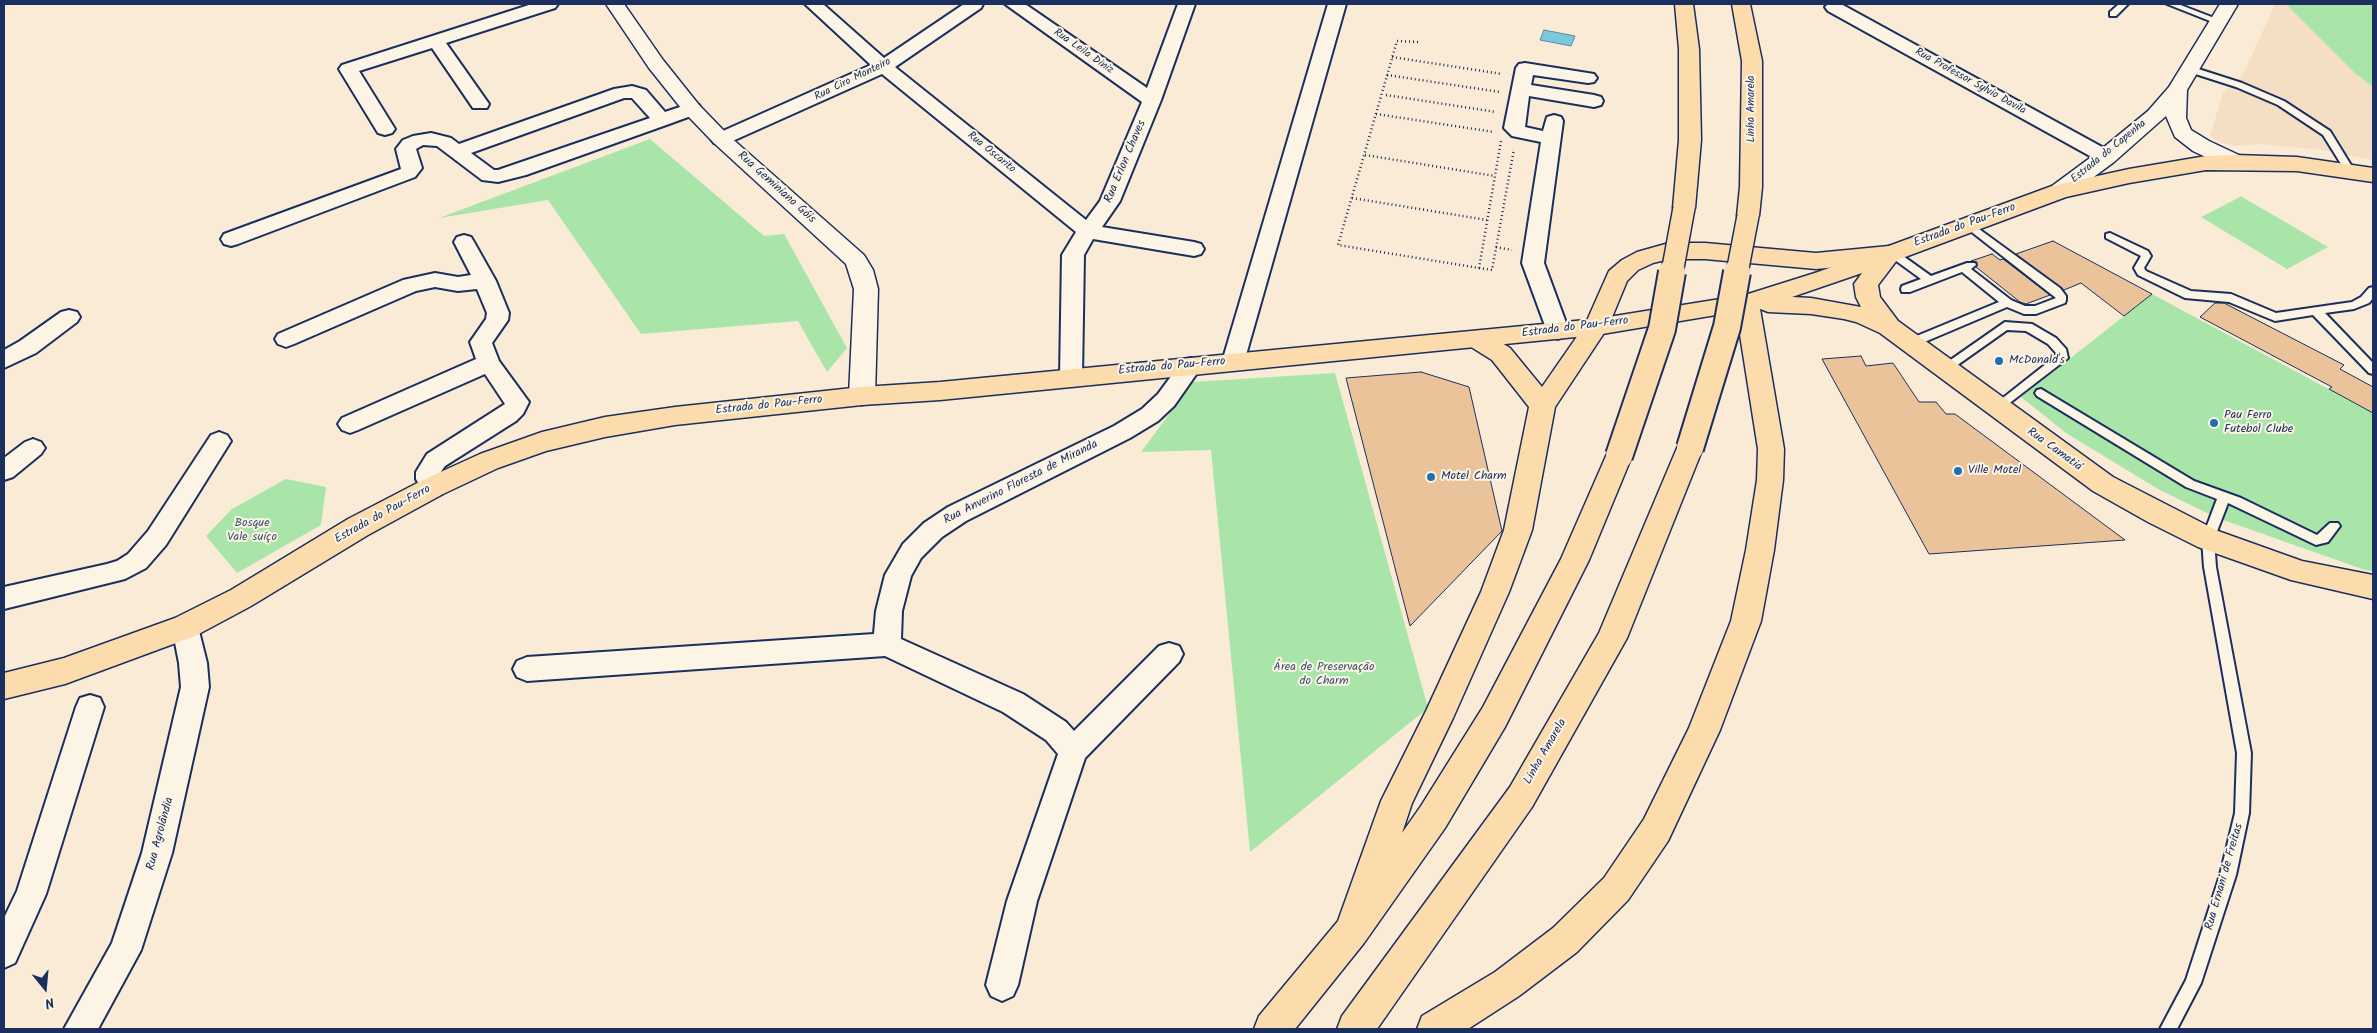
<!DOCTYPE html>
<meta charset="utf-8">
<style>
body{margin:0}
#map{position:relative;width:2377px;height:1033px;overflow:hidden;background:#f9ebd6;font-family:Kalam,sans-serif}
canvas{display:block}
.frame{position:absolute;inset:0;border:5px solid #1b2f5e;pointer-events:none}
.north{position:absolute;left:20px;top:963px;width:50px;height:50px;-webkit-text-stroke:4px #fcf5e5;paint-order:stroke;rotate:163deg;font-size:14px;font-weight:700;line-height:20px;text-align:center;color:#1b2f5e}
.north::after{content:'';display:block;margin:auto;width:18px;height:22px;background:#1b2f5e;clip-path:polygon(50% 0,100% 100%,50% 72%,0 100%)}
</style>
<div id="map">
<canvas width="2377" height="1033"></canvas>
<div class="frame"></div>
<div class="north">N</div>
</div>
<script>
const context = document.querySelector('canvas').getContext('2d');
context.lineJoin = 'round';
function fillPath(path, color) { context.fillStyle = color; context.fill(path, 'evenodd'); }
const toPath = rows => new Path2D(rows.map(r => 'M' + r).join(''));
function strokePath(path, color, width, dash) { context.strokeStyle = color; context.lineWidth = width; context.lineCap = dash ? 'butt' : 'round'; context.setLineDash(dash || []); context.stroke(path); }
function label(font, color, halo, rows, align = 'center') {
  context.font = font + ' Kalam,sans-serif'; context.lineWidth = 4; context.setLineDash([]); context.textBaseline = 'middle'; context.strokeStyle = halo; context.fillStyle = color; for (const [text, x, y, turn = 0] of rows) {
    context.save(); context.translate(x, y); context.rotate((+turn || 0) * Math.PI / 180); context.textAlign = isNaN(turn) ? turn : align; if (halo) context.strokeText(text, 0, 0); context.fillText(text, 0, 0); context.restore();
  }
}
fillPath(toPath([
 [2275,4,2286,4,2356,74,2373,87,2373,160,2322,150,2261,144,2234,146,2219,142,2210,136,2223,93,2243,75]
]), '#f5dfc4');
fillPath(toPath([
 [2286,4,2373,4,2373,87,2356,74],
 [650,139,764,236,784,234,847,348,827,372,798,321,641,334,548,200,439,218],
 [2242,196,2242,197,2328,247,2287,269,2201,217],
 [2152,294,2373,413,2373,571,2365,570,2215,517,2158,489,2066,433,2021,397],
 [1335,373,1428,708,1250,852,1211,450,1141,452,1193,382],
 [286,479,326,487,321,525,237,573,206,536,232,509]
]), '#a9e4a9');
const water = toPath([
 [1544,30,1575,36,1571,46,1540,40,1544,30]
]);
fillPath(water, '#7cc8db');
strokePath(water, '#558ba9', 1);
const building = toPath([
 [2053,241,2152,294,2124,316,2081,283,2064,290,2016,254,2053,241],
 [1992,254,2000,260,2003,259,2050,295,2026,304,2020,302,1976,267,1977,262,1971,261,1992,254],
 [2215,303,2224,303,2344,365,2340,369,2373,387,2373,413,2329,389,2332,387,2200,317,2215,303],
 [1861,356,1866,366,1893,363,1919,402,1936,402,1946,414,1955,414,2125,540,1929,554,1822,359,1861,356],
 [1421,372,1469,387,1502,531,1410,626,1346,378,1421,372]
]);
fillPath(building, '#ebc39b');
strokePath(building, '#1b2f5e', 1);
const service = toPath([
 [2119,4,2128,4,2116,16,2110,16,2110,12,2119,4],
 [2167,4,2178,4,2222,21,2215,23,2167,4],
 [2189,66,2242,83,2284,101,2330,131,2354,170,2349,173,2346,172,2323,135,2278,105,2236,87,2186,71,2184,69,2189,66],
 [1968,221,2060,288,2066,296,2066,300,2065,303,2036,314,2024,314,2007,307,1915,346,1907,346,1905,343,1907,340,1999,302,1962,272,1910,292,1902,292,1901,289,1902,286,1921,279,1888,255,1888,251,1896,251,1931,276,1967,263,1975,263,1976,265,1971,269,2011,300,2025,306,2035,306,2056,298,1964,226,1963,224,1968,221],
 [2110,233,2148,251,2151,256,2144,268,2146,271,2191,291,2231,294,2276,313,2352,302,2361,297,2369,288,2373,287,2373,298,2369,303,2354,309,2325,313,2373,363,2373,374,2369,373,2313,315,2275,321,2229,302,2185,298,2138,275,2134,268,2141,256,2106,238,2106,234,2110,233],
 [2005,322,2032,324,2056,338,2066,349,2068,358,1998,412,1994,411,1992,408,1994,405,2056,356,2056,353,2048,344,2026,331,2007,330,1949,371,1945,372,1939,368,2005,322],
 [2041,389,2194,481,2241,498,2317,535,2330,523,2338,523,2340,526,2328,542,2316,545,2228,503,2214,539,2216,567,2251,753,2249,813,2236,875,2201,983,2177,1029,2160,1029,2186,980,2220,875,2235,813,2237,753,2204,567,2202,539,2217,499,2186,487,2037,396,2035,393,2037,390,2041,389]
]);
const minor = toPath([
 [532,4,558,4,555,8,446,43,489,104,487,108,473,108,432,48,359,71,395,129,392,133,385,135,378,133,339,69,342,65,532,4],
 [805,4,823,4,884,58,964,4,983,4,981,8,895,67,1086,220,1100,201,1142,102,1005,4,1025,4,1147,88,1178,4,1195,4,1161,100,1120,201,1102,227,1194,242,1201,244,1204,249,1201,254,1194,256,1093,239,1084,255,1082,377,1079,383,1071,385,1063,383,1060,377,1062,255,1076,232,882,74,728,143,721,145,714,143,711,139,714,135,871,65,805,4],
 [1328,4,1346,4,1244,362,1241,368,1233,370,1225,368,1222,362,1328,4],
 [1828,4,1841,4,2113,153,2116,157,2113,161,2106,163,2099,161,1828,11,1825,7,1828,4],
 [1525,63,1594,74,1597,78,1594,82,1588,83,1533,75,1531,85,1594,95,1601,97,1603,101,1601,105,1594,107,1529,96,1525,127,1543,131,1547,117,1554,115,1561,117,1563,121,1544,263,1569,331,1566,336,1558,339,1550,336,1547,331,1522,263,1541,142,1512,136,1504,128,1516,68,1519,64,1525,63],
 [632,86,646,90,665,112,692,103,699,105,701,109,699,113,669,124,526,175,498,182,482,180,437,146,423,145,416,149,422,168,415,177,238,244,231,246,224,244,221,239,224,234,401,169,396,149,403,140,413,136,431,133,451,138,459,144,614,89,632,86],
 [624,98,632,98,650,118,498,170,494,170,471,153,624,98],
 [464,235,471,237,474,242,496,281,509,313,508,320,492,343,499,361,529,402,523,414,516,421,445,466,440,473,440,478,445,487,442,494,433,496,424,494,416,479,416,472,427,454,505,404,485,374,358,430,350,433,342,430,338,424,342,418,476,359,470,342,486,319,487,313,477,289,458,291,435,287,416,291,294,344,286,347,278,344,275,339,278,334,403,280,435,273,458,277,471,275,454,242,457,237,464,235],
 [69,310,77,312,80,317,77,322,36,353,4,368,4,350,20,341,61,312,69,310],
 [1191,358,1199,360,1202,366,1174,406,1158,421,1130,438,966,521,942,537,921,558,911,576,902,611,901,639,1023,694,1066,722,1074,731,1159,646,1169,643,1179,646,1183,654,1179,662,1085,758,1037,901,1018,985,1013,996,1002,1001,991,996,986,985,1007,901,1058,754,1046,740,1003,712,885,656,527,681,517,677,513,669,517,661,527,657,874,634,876,611,885,575,903,544,924,523,948,507,1114,426,1142,409,1158,394,1183,360,1191,358],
 [219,432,227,435,231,441,166,545,146,568,125,579,4,609,4,587,107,564,117,561,128,554,148,531,211,435,219,432],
 [33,439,41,442,45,448,41,454,13,477,4,480,4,458,25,442,33,439],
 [185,616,194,619,198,627,207,663,209,687,172,853,141,950,98,1029,64,1029,112,943,142,853,181,687,179,663,172,627,176,619,185,616],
 [90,695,100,698,104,707,46,894,15,963,4,968,4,918,17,891,76,707,80,698,90,695]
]);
const tertiary = toPath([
 [606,4,624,4,663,60,699,105,728,135,864,255,873,270,878,289,875,396,871,402,862,405,853,402,849,396,854,289,846,264,714,143,685,113,649,68,606,4],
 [2220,4,2238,4,2187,90,2186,118,2191,130,2209,141,2243,157,2246,162,2243,167,2235,169,2227,167,2193,151,2175,137,2166,116,2114,162,2068,196,2060,198,2052,196,2049,191,2052,186,2098,152,2148,111,2169,87,2220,4]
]);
const primary = toPath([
 [2235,155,2297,157,2373,168,2373,182,2297,171,2206,170,2129,183,2066,197,1897,260,1878,285,1880,297,1898,321,2113,477,2218,531,2302,561,2373,575,2373,599,2291,580,2198,547,2148,522,2093,491,1880,333,1856,322,1844,319,1811,314,1768,312,1758,308,1596,335,940,400,862,405,675,425,605,437,546,451,498,468,443,494,368,535,251,606,195,636,65,684,4,699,4,673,64,658,175,618,231,590,348,519,423,480,480,454,542,432,605,417,675,407,862,387,940,382,1596,319,1745,295,1818,272,2052,186,2129,169,2206,156,2235,155],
 [1862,273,1854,284,1856,297,1861,307,1811,298,1792,297,1862,273]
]);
const motorway = toPath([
 [1675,4,1693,4,1699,49,1701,140,1695,208,1692,213,1684,215,1676,213,1673,208,1679,140,1679,49,1675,4],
 [1732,4,1750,4,1762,61,1762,187,1759,216,1756,221,1748,223,1740,221,1737,216,1740,187,1742,61,1732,4],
 [1669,243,1705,243,1816,253,1889,246,1897,249,1901,254,1897,259,1889,262,1816,269,1705,259,1669,259,1653,263,1638,270,1627,281,1608,327,1555,407,1532,530,1509,592,1453,718,1412,803,1402,833,1421,806,1483,707,1561,559,1606,456,1610,449,1619,446,1628,449,1632,456,1589,560,1505,727,1445,828,1364,943,1295,1029,1254,1029,1259,1016,1338,921,1381,801,1426,711,1481,592,1504,530,1529,407,1492,360,1468,345,1465,339,1468,333,1477,331,1486,333,1510,348,1542,387,1585,325,1609,271,1622,260,1637,252,1669,243],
 [1747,295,1755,297,1759,303,1784,449,1783,480,1774,550,1761,621,1720,730,1668,841,1628,900,1577,952,1519,996,1468,1029,1417,1029,1422,1016,1495,972,1553,928,1604,878,1644,819,1689,728,1731,621,1746,550,1757,480,1758,449,1735,303,1739,297,1747,295],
 [1690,438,1699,441,1703,448,1627,638,1532,807,1377,1029,1337,1029,1342,1016,1510,787,1599,633,1677,448,1681,441,1690,438]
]);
strokePath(service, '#1b2f5e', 4);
strokePath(minor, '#1b2f5e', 4);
strokePath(tertiary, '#1b2f5e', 3);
strokePath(primary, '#1b2f5e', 3);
strokePath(motorway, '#1b2f5e', 3);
strokePath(toPath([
 [1418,42,1397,41,1338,245,1479,268,1501,141],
 [1392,57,1502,74],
 [1387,75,1500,92],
 [1386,95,1496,112],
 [1376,114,1494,132],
 [1365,155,1495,176],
 [1352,198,1487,220],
 [1496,247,1512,250],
 [1479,268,1492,270,1514,149]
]), '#1b2f5e', 2.5, [1, 3]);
fillPath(service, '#fcf5e5');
fillPath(minor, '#fcf5e5');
fillPath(tertiary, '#fcf5e5');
fillPath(primary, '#fcdcac');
fillPath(motorway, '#fcdcac');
const motorwayBridgeFar1 = toPath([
 [1672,273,1684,208],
 [1737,273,1748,216]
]);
const motorwayBridge = toPath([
 [1690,448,1727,327,1737,272],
 [1619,456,1662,329,1672,272]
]);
strokePath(motorwayBridgeFar1, '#1b2f5e', 24, []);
strokePath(motorwayBridge, '#1b2f5e', 30, []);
strokePath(motorwayBridgeFar1, '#fcdcac', 21);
strokePath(motorwayBridge, '#fcdcac', 26);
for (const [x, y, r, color] of [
 [1999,361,5,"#1f6fb2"],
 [2214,423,5,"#1f6fb2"],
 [1958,471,5,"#1f6fb2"],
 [1431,477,5,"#1f6fb2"]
]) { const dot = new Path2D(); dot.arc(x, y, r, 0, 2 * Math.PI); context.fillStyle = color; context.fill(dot); strokePath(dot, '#fcf5e5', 2); }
label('11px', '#1b2f5e', '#fcf5e5', [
 ["Rua Leila Diniz",1083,52,35],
 ["Rua Ciro Monteiro",853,80,-26],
 ["Rua Professor Sylvio Davila",1970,82,29],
 ["Linha Amarela",1752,109,-90],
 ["Estrada do Capenha",2109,152,-39],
 ["Rua Oscarito",991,153,39]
]);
label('12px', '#1b2f5e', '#fcf5e5', [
 ["Rua Erlon Chaves",1126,162,-67],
 ["Rua Geminiano Góis",776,188,42],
 ["Estrada do Pau-Ferro",1965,226,-20],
 ["Estrada do Pau-Ferro",1575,328,-7],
 ["Estrada do Pau-Ferro",1172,367,-5],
 ["Estrada do Pau-Ferro",769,406,-6],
 ["Rua Camatiá",2054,450,36],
 ["Rua Anverino Floresta de Miranda",1021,483,-27],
 ["Estrada do Pau-Ferro",383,515,-29],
 ["Linha Amarela",1546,752,-60],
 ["Rua Agrolândia",161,834,-75],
 ["Rua Ernani de Freitas",2225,877,-74]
]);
label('12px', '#1b2f5e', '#fcf5e5', [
 ["McDonald's",2009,361],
 ["Pau Ferro",2224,416],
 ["Futebol Clube",2224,430],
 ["Ville Motel",1968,471],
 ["Motel Charm",1441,477]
], 'left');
label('12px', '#37536d', '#fcf5e5', [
 ["Bosque",252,524],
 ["Vale suíço",252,538],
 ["Área de Preservação",1324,668],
 ["do Charm",1324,682]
]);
</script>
